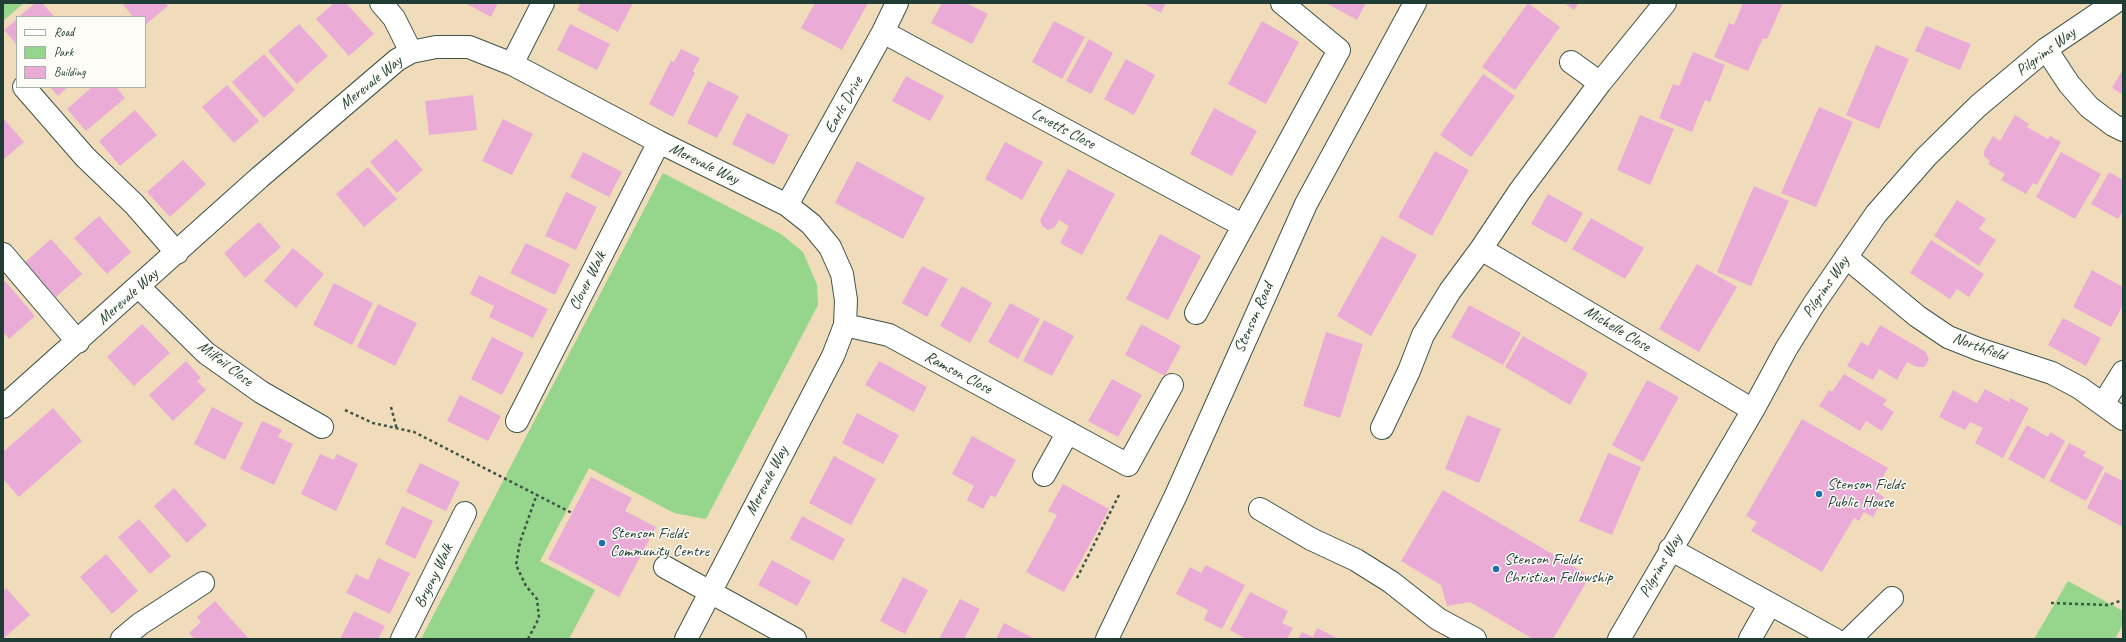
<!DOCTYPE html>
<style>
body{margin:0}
#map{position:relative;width:2126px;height:642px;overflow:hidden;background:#f0dcbb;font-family:Caveat,sans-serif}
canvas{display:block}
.frame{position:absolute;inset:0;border:4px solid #1f3d34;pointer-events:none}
.legend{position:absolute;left:16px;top:16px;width:130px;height:72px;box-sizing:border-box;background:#fdfcf7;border:1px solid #a4b0a9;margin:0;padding:5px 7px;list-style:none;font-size:12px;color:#1f3d34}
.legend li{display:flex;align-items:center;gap:8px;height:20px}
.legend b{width:20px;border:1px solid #a4b0a9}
</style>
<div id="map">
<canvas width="2126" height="642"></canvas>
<div class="frame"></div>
<ul class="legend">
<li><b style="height:5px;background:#fff"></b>Road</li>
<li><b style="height:11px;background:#95d58c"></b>Park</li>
<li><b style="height:11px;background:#eaacd6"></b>Building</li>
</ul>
</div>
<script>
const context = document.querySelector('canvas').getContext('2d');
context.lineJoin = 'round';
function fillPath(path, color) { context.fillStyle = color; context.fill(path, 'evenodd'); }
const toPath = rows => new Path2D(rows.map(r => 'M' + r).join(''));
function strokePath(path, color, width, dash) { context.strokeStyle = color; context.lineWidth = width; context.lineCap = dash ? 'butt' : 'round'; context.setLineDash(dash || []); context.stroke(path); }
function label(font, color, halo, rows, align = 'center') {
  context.font = font + ' Caveat,sans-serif'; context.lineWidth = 3; context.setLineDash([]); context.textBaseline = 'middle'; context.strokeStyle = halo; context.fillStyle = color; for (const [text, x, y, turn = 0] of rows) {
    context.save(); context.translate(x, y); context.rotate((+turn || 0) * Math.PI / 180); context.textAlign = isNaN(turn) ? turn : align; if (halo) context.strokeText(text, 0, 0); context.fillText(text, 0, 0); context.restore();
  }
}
fillPath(toPath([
 [3,3,24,3,3,21],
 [663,173,781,234,803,252,817,285,818,305,706,519,674,513,589,468,540,561,595,590,569,639,421,639],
 [2068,581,2123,611,2123,624,2115,639,2034,639]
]), '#95d58c');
fillPath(toPath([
 [35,3,42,3,55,17,19,17],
 [122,3,166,3,168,6,145,25,145,17,133,17],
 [334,3,346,3,374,34,349,56,316,19],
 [465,3,498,3,491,17],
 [581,3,633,3,618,32,577,10],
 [815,3,868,3,842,50,801,28],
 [942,3,966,3,988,14,972,44,931,23],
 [1143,3,1166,3,1161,13],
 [1326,3,1366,3,1357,20],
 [1528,3,1560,27,1515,90,1482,67],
 [1564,3,1579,3,1574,10],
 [1743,3,1783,3,1767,39,1763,38,1748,71,1714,57,1729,23,1734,25],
 [17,19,17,45,4,30],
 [1054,21,1085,37,1062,79,1032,62],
 [1262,21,1299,42,1266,104,1228,84],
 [299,24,328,56,297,84,268,51],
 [570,24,610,44,597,70,557,50],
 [1926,26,1971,44,1960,70,1915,51],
 [1089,39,1113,53,1091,94,1066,81],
 [1876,45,1909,59,1879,129,1846,115],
 [681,49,700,58,693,71,695,73,673,117,649,104,671,61,674,62],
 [1693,52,1725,65,1710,102,1705,100,1692,132,1659,118,1673,84,1679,86],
 [264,54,295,90,264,118,232,82],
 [1126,59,1155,75,1134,115,1104,99],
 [2123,69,2123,95,2112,88],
 [1483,74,1515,96,1471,157,1440,135],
 [906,76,944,96,930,121,892,101],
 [708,81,739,96,717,138,687,123],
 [227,85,259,121,234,143,202,107],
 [50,87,68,87,58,96],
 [92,87,116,87,125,98,86,131,67,109],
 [473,95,477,130,429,135,425,101],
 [1819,107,1853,122,1816,207,1781,193],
 [1214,108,1257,131,1232,176,1190,154],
 [135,110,157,135,120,166,99,141],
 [747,113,789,135,774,165,732,144],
 [1640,115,1674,129,1650,185,1617,170],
 [2015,115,2029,124,2027,127,2048,139,2050,136,2061,142,2037,185,2033,183,2026,194,2001,180,2005,174,1988,164,1990,161,1984,156,1984,151,1993,136,2000,141],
 [3,118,24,142,3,160],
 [503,119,533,134,512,175,482,161],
 [396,139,423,170,397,193,370,162],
 [1005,142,1043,162,1022,200,985,179],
 [1435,151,1469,170,1432,236,1398,217],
 [583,152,622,172,609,197,570,177],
 [2061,152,2101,174,2075,219,2036,197],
 [183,160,206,184,170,217,147,192],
 [857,161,925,198,903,239,835,203],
 [368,167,397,199,364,227,336,194],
 [1068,169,1115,194,1082,255,1060,243,1069,226,1059,220,1054,228,1048,230,1042,226,1040,220],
 [2109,172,2123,180,2123,211,2118,219,2091,204],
 [1754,186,1789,201,1751,286,1717,272],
 [566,192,597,207,576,250,545,236],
 [1548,194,1583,213,1566,243,1531,224],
 [1957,200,1986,219,1979,229,1996,240,1979,266,1934,236],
 [99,216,131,252,107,274,74,238],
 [1591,218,1644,248,1625,279,1572,249],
 [259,222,281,247,245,278,224,253],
 [1160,234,1201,256,1168,320,1126,299],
 [1382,236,1417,255,1371,336,1337,316],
 [51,239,82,274,56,297,25,262],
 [1931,240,1984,274,1969,297,1957,289,1950,299,1910,273],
 [526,243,570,264,555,295,510,273],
 [293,248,324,274,296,308,264,281],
 [1697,264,1737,287,1699,352,1659,329],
 [922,266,948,279,927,317,902,303],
 [2092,270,2123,287,2123,305,2111,327,2073,307],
 [479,275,548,309,533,338,489,317,494,306,470,294],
 [5,281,35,316,9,339,3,332,3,283],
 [334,283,373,303,352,345,313,325],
 [962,286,992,303,970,343,940,326],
 [1010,303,1040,319,1018,359,988,342],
 [378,304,417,323,395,366,357,347],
 [1469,305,1521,333,1503,365,1451,337],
 [2063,318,2101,338,2086,366,2048,345],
 [1044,320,1074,336,1052,376,1023,361],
 [142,324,170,353,134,386,107,357],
 [1141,324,1181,346,1165,376,1125,355],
 [1880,325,1926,352,1929,360,1924,367,1917,367,1907,362,1897,380,1879,369,1873,380,1847,366,1861,342,1868,346],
 [1326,332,1363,344,1340,418,1303,406],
 [1523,336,1588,373,1570,405,1505,367],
 [492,337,524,353,502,395,471,379],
 [186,361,201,378,197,381,206,390,173,421,149,395],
 [879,361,927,387,914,412,865,385],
 [1844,374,1887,400,1883,405,1894,412,1882,431,1866,421,1860,431,1819,406,1829,390,1832,392],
 [1112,379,1142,395,1118,437,1088,421],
 [1647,380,1679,397,1643,462,1612,445],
 [1985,389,2009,402,2010,398,2029,408,2003,458,1975,443,1983,428,1970,422,1965,430,1939,417,1953,390,1977,403],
 [460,395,501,416,488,441,447,421],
 [212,407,243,423,225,460,194,444],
 [53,408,82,441,19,497,3,479,3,452],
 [857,413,899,435,883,464,842,443],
 [1467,415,1501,429,1479,483,1445,469],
 [1802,419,1888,468,1875,491,1884,497,1873,517,1864,512,1859,521,1854,518,1822,572,1751,531,1757,522,1746,516],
 [262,421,282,430,278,437,293,444,274,485,240,469],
 [2027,425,2048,437,2050,432,2065,441,2044,479,2008,459],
 [972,436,1016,460,995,498,991,495,983,509,967,500,974,486,952,474],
 [2069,443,2086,452,2083,456,2104,467,2086,501,2049,481],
 [1608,453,1641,467,1612,535,1579,521],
 [320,454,334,460,337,454,358,464,336,511,301,494],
 [834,456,876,479,851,525,809,503],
 [420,463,460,482,446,511,406,492],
 [2105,472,2123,481,2123,527,2087,508],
 [591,477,632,498,625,511,656,527,619,597,548,559],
 [1063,484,1109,509,1064,592,1026,572,1057,515,1048,511],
 [174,488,207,525,187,543,154,506],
 [1443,490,1590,576,1553,639,1533,639,1470,602,1447,606,1441,585,1401,561],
 [402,506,433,521,415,559,385,544],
 [802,516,845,539,833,561,790,539],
 [139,519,171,556,150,574,118,537],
 [106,554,138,591,112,614,80,577],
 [378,558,410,573,390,614,346,593,356,574,368,580],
 [772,560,811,581,797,606,758,585],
 [1206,565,1245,585,1222,629,1204,620,1208,610,1176,594,1190,567,1201,573],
 [903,577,928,590,905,634,880,621],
 [6,588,30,615,3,639,3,591],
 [1250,592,1288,611,1282,623,1293,628,1287,639,1246,639,1230,630],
 [960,599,980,609,964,639,942,639,940,637],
 [215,601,249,639,195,639,189,633,201,622,197,617],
 [354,611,385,626,378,639,340,639],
 [1004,623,1035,639,996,639],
 [1317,628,1339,639,1298,639,1302,632,1313,637]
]), '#eaacd6');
const minor = toPath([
 [381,3,394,18,411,52],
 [1665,3,1600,83,1519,192,1481,249,1753,410],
 [883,32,1242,225],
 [2046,49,2069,84,2089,107,2113,125,2123,130],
 [1571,62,1600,83],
 [512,64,543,3],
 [24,87,85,157,134,204,177,253],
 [787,205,883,32,897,3],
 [3,254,78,342],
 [1846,257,1917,316,1948,337,1978,349,2052,373,2080,388,2123,419],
 [139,287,206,353,261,392,322,427],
 [1196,313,1339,50,1282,3],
 [845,325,889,335,1128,465,1172,385],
 [2103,404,2123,372],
 [3,407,260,177,397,60,411,52,436,47,469,47,512,64,659,142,787,205,811,224,830,247,842,274,846,300,845,325,833,356,686,639],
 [517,421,659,142],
 [1382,428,1409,371,1423,335,1450,291,1481,249],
 [1044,475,1068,432],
 [1260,509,1311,539,1356,560,1391,582,1438,619,1475,639],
 [1670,549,1834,639],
 [665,567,795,639],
 [122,639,140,624,203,583],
 [402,639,465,513],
 [1107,639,1176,495,1306,204,1415,3],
 [1619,639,1753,410,1786,349,1814,304,1876,214,1926,157,1978,106,2046,49,2114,3],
 [1750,639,1770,604],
 [1850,639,1892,598]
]);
strokePath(minor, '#3e5548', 24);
strokePath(toPath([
 [391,407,397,430],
 [345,410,373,423,414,432,572,513],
 [1077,578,1120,493],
 [2051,603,2108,605,2123,600],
 [528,639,539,618,537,599,526,586,516,565,520,542,537,494]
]), '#3e5548', 2.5, [3, 3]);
strokePath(minor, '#fff', 22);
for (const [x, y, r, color] of [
 [1819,494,4,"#1f6fb2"],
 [602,543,4,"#1f6fb2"],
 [1496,569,4,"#1f6fb2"]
]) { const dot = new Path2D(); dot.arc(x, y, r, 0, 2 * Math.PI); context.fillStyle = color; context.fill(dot); strokePath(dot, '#fdfcf7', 1.5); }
label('16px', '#1f3d34', '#fdfcf7', [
 ["Pilgrims Way",2046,52,-37],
 ["Merevale Way",371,83,-39],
 ["Earls Drive",844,105,-61],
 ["Levetts Close",1063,129,28],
 ["Merevale Way",704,164,26],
 ["Clover Walk",588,281,-63],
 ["Pilgrims Way",1826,287,-56],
 ["Merevale Way",128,297,-42],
 ["Stenson Road",1254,318,-66],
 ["Michelle Close",1617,329,31],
 ["Northfield",1979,347,20],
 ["Milfoil Close",225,364,37],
 ["Ramson Close",958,373,28],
 ["Merevale Way",767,481,-63],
 ["Pilgrims Way",1661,566,-60],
 ["Bryony Walk",434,576,-64]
]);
label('16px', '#1f3d34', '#fdfcf7', [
 ["Stenson Fields",1827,485],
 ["Public House",1827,503],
 ["Stenson Fields",610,534],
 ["Community Centre",610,552],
 ["Stenson Fields",1504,560],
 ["Christian Fellowship",1504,578]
], 'left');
</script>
